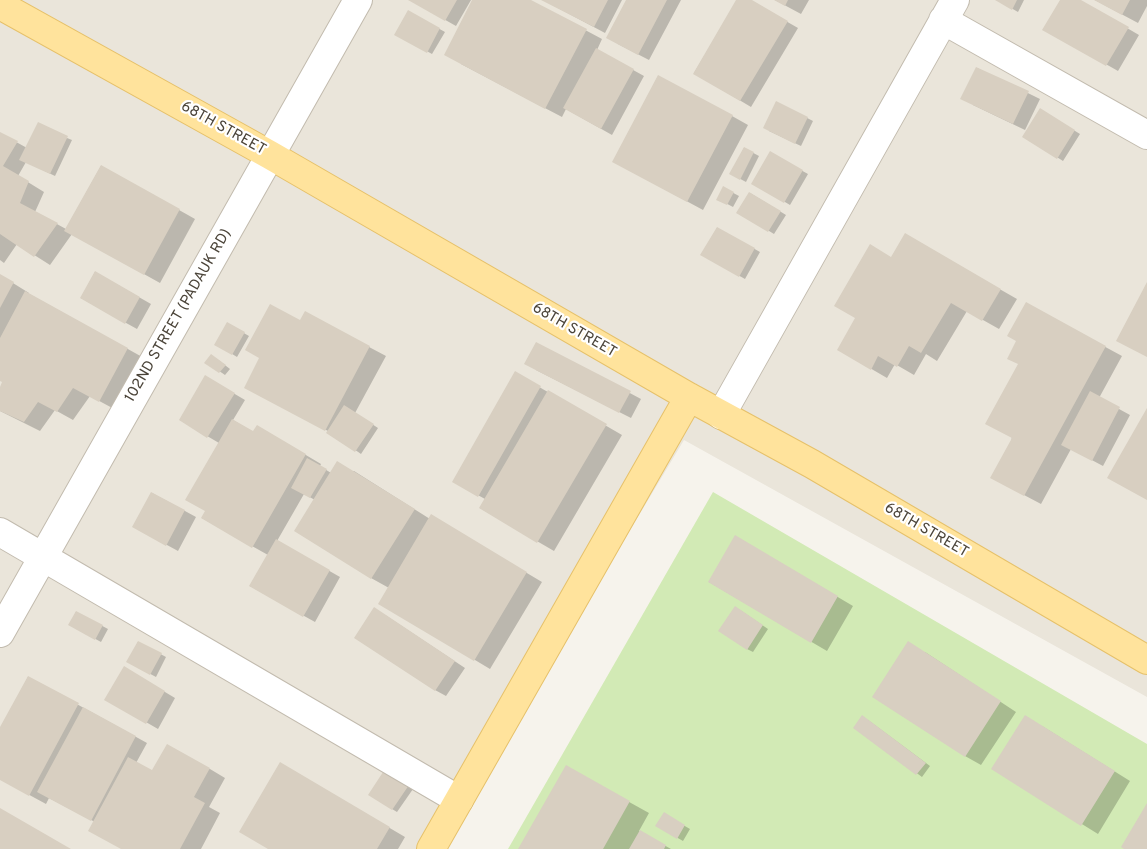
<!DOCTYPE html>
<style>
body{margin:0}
canvas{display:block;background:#f6f3ec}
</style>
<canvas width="1147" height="849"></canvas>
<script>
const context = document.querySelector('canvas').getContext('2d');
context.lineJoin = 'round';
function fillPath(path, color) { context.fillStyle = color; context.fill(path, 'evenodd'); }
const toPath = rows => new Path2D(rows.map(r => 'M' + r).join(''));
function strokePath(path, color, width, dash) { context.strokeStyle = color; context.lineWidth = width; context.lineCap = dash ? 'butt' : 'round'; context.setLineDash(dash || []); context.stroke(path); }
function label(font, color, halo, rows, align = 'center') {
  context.font = font + ' Overpass,sans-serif'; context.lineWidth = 4.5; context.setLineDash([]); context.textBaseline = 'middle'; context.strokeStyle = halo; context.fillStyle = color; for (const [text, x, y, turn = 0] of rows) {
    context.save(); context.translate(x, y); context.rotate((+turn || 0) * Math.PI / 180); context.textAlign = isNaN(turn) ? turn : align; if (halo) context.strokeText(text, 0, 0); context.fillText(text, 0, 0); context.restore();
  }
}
fillPath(toPath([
 [0,0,1147,0,1147,697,684,440,439,849,0,849]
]), '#eae5da');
fillPath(toPath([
 [713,492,1147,744,1147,849,508,849]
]), '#d2eab5');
fillPath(toPath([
 [410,0,471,0,456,26],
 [474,0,529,0,602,39,597,50,644,76,612,135,566,109,562,117,461,64],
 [543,0,622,0,605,33],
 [627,0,681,0,649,60,618,44],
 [738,0,749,0,798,28,751,107,694,73],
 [775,0,809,0,801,14],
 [997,0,1024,0,1018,12],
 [1061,0,1079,0,1139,35,1118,71,1044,29],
 [1095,0,1147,0,1147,6,1138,23],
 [409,12,445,32,432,54,396,34],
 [977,68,1040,99,1025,130,973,105],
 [776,102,813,121,801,146,769,131],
 [1041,110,1080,134,1063,161,1024,136],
 [732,116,748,125,703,210,629,170],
 [0,133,27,148,67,138,72,140,55,176,26,162,18,176,44,192,35,212,66,229,101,166,195,219,160,283,72,234,50,265,17,244,4,263,0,260],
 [744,148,759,156,746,182,731,174],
 [770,153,808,174,790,205,753,183],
 [724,188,739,196,733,207,718,199],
 [750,193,786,215,774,234,738,212],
 [717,228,760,252,745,279,702,255],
 [905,235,1017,299,999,329,967,311,937,361,926,354,914,375,895,364,887,378,839,350],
 [95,272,151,304,137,329,81,298],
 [0,275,29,293,29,294,144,358,116,410,90,396,73,420,55,410,40,431,0,411,0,390,4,382,0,380],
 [1026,304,1122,356,1099,398,1130,415,1103,466,1071,449,1041,504,1007,486,1019,364,1018,341],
 [305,313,386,356,355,413,378,428,361,454,328,431,261,396,261,358,300,322],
 [228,324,249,336,237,357,216,344],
 [536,343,641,399,631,418,536,370],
 [217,359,230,369,225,375,206,362],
 [515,373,622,435,554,551,480,508,485,499,454,482],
 [206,377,245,400,233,420,254,433,257,426,321,464,320,466,331,473,354,471,430,519,431,516,542,582,490,669,380,603,389,588,371,578,315,500,304,494,277,541,340,577,315,622,250,586,268,555,202,518,206,511,219,443,180,420],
 [152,493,196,517,178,551,145,533],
 [736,537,853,606,827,651,709,582],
 [740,610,768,629,753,652,747,649],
 [76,612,108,629,101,642,70,625],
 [385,615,465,668,446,696,435,690],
 [138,642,166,657,156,677,128,662],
 [925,652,1016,712,981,765,965,756],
 [125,668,175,698,158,729,106,699],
 [28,677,147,743,136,763,153,772,210,769,225,778,209,807,220,813,201,849,122,849,95,822,49,798,46,804,0,779,0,730],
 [868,720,930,766,922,777,855,727],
 [1042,726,1130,781,1098,834,993,769],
 [281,764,405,837,398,849,270,849],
 [566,767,649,813,639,831,671,849,520,849],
 [385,771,413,789,397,812,392,809],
 [664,814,690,829,683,841,657,826]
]), '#0003');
fillPath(toPath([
 [408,0,457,0,445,21],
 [472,0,531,0,587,29,545,109,444,55],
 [541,0,608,0,594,27],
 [626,0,667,0,638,55,606,38],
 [736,0,752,0,788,21,740,101,693,74],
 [774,0,788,0,785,6],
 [995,0,1017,0,1012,10],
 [1060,0,1081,0,1129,27,1106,66,1042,30],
 [1094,0,1130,0,1122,15],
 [408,10,440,28,427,53,394,35],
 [596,48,634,69,601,129,563,108],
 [976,67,1029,91,1013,124,960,99],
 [658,75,733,115,687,202,612,162],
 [776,101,808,117,795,144,763,128],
 [1040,108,1075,130,1057,159,1022,137],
 [38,122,68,136,50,174,19,160],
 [0,132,18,141,3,166,29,181,20,203,58,223,34,257,0,234],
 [744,147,754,152,740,180,729,174],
 [770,151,803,170,784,203,751,184],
 [101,165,180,209,144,275,64,231],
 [723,186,734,192,727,205,716,200],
 [749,192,781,211,768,232,736,213],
 [717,227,755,248,739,277,700,255],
 [905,233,1001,289,982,321,951,303,921,353,909,346,897,367,878,356,871,370,837,350,855,318,834,306,870,244,891,257],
 [95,271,140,297,125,324,80,298],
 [0,274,14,282,0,308],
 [1147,282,1147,357,1116,341],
 [25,291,128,348,99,402,73,388,57,412,38,402,24,422,0,411,0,387,2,382,0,381,0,338],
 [1026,302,1106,346,1024,496,990,478,1012,438,985,424,1018,364,1007,359,1016,341,1007,336],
 [270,304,300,320,305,311,370,346,325,431,244,388,259,358,245,350],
 [227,322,245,332,232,355,214,345],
 [536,342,631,391,619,413,524,364],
 [211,354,226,365,219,373,204,363],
 [515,371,541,386,478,497,452,482],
 [205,375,235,393,207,438,179,420],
 [548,390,607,424,537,543,479,508],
 [1090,391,1120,407,1092,461,1061,445],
 [344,405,374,424,355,452,326,433],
 [1147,408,1147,500,1107,478],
 [232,419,253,431,257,425,306,454,252,548,201,518,205,511,185,500],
 [307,458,327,469,310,498,291,488],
 [337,461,415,509,371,579,294,531],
 [151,492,185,510,166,546,132,527],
 [431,514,527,572,474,661,378,604],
 [735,535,838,596,811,643,708,582],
 [276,539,330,570,303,617,249,586],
 [735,606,763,625,747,650,718,631],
 [374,607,455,661,435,691,354,638],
 [76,611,103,625,95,640,68,625],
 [138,641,162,653,150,675,126,662],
 [908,641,1001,701,965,757,872,697],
 [124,666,165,691,146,724,104,700],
 [28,676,79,703,29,796,0,780,0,727],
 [83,707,136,736,91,821,37,792],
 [862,715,926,763,916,775,853,728],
 [1025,715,1115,771,1081,826,991,769],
 [167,744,210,768,194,797,205,803,180,849,121,849,88,831,128,757,152,770],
 [280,762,390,827,377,849,268,849,239,832],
 [566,765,630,801,603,849,518,849],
 [385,769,409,785,392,810,368,795],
 [1147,803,1147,849,1124,849,1121,847],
 [0,808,71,849,0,849],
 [664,812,685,825,677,839,655,826],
 [640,830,666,845,664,849,629,849]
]), '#d8cfc1');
const minor = toPath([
 [943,20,1147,135],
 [721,415,955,0],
 [0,532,459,800],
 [0,633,358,0]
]);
const major = toPath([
 [0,5,270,155,689,397,812,464,1147,660],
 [431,849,689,397]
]);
strokePath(minor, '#c2bbae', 30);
strokePath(major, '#e6c16a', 30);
strokePath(minor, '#fff', 28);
strokePath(major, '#ffe39c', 28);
label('15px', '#4b4439', '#fff', [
 ["68TH STREET",223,129,29],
 ["102ND STREET (PADAUK RD)",179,316,-60],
 ["68TH STREET",574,331,30],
 ["68TH STREET",926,531,30]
]);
</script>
